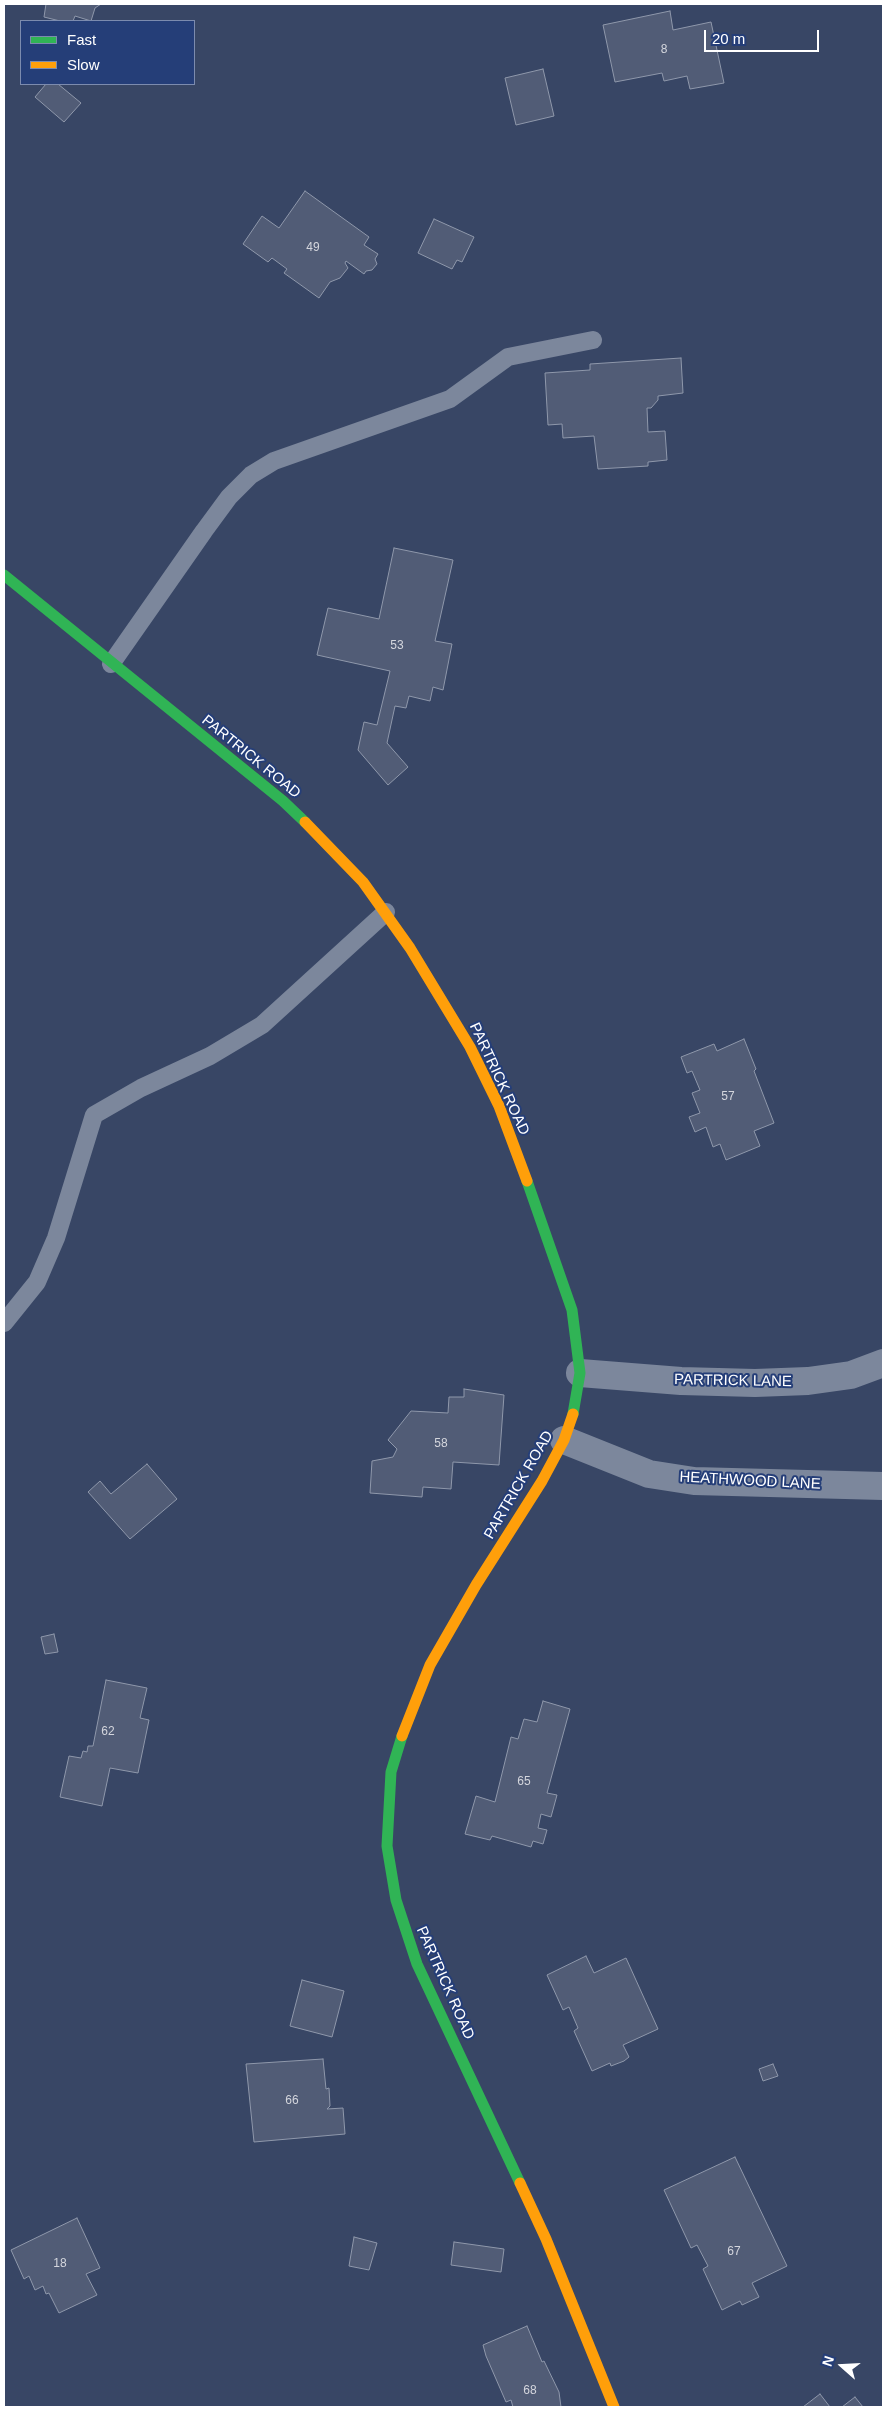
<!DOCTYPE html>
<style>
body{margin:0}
#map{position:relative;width:887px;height:2411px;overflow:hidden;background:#384665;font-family:Arial,sans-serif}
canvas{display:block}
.frame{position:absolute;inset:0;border:5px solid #fff;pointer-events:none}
.legend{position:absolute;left:20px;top:20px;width:175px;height:65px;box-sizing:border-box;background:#253e78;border:1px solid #7c8bae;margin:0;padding:6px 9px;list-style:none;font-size:15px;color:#fff}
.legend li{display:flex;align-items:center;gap:10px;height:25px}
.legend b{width:25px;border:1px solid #7c8bae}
.north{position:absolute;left:817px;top:2341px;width:50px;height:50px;-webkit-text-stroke:4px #253e78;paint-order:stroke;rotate:289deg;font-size:14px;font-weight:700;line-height:20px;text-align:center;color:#fff}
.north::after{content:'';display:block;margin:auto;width:18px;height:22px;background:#fff;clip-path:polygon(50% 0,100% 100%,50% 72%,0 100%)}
.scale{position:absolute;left:704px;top:30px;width:115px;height:22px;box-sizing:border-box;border:2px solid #fff;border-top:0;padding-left:6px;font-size:15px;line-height:18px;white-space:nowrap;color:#fff;-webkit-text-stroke:4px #253e78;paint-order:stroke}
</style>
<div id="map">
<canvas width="887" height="2411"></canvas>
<div class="frame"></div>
<ul class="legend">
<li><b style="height:6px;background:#30b455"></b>Fast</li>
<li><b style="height:6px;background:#ff9f0a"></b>Slow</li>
</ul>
<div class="north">N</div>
<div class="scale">20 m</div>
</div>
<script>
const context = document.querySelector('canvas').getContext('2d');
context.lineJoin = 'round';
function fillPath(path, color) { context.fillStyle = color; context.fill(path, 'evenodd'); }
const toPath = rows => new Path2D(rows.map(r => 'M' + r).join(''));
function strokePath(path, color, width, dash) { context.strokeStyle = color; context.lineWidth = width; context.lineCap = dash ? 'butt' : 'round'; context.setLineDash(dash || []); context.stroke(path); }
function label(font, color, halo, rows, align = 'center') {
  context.font = font + ' Arial,sans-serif'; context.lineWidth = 4; context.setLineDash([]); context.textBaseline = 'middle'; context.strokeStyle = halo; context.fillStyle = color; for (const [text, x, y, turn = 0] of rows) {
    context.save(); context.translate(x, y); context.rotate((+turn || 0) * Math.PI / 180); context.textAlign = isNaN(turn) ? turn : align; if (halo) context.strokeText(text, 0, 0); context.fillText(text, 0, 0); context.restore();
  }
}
const building = toPath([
 [46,4,101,4,95,8,91,21,75,16,73,21,60,21,44,17,46,4],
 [670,11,673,30,711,22,724,83,690,89,687,76,664,81,662,73,615,82,603,25,670,11],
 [543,69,554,116,516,125,505,78,543,69],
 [46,84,58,84,81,103,64,122,35,97,46,84],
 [305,191,369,237,364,245,378,254,375,259,377,264,372,270,366,271,364,274,346,261,345,263,348,268,340,278,330,282,319,298,284,273,287,269,272,258,268,262,243,244,262,216,279,228,305,191],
 [434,219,474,237,462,262,457,260,452,269,418,253,434,219],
 [681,358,683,393,658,396,658,400,651,408,647,408,648,432,665,431,667,460,648,462,648,466,598,469,594,436,563,438,562,424,548,425,545,373,590,370,590,364,681,358],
 [394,548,453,560,435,641,452,644,443,690,433,687,430,701,409,696,406,708,395,706,387,743,408,767,388,785,358,750,364,722,377,725,390,671,317,655,328,608,379,619,394,548],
 [744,1039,756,1069,754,1071,774,1123,754,1131,760,1146,726,1160,720,1144,713,1147,706,1127,695,1132,689,1117,700,1113,692,1093,700,1090,692,1071,687,1073,681,1057,714,1044,717,1051,744,1039],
 [464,1389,504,1395,499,1465,453,1462,451,1489,423,1487,422,1497,370,1493,372,1461,393,1457,397,1449,388,1440,411,1411,448,1413,449,1397,464,1397,464,1389],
 [147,1464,177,1499,130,1539,88,1492,100,1481,111,1494,147,1464],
 [54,1634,58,1652,45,1654,41,1637,54,1634],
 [106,1680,147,1688,140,1718,149,1720,138,1773,110,1768,102,1806,60,1797,69,1756,81,1758,83,1751,87,1752,88,1746,93,1746,106,1680],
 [543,1701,570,1709,547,1793,557,1795,551,1817,541,1814,538,1828,547,1830,543,1844,533,1841,531,1847,492,1836,490,1840,465,1834,476,1796,495,1802,511,1737,518,1739,524,1719,537,1722,543,1701],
 [586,1956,594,1973,626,1958,658,2029,623,2045,629,2057,624,2061,611,2066,610,2063,592,2071,574,2031,578,2028,569,2007,563,2010,547,1975,586,1956],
 [302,1980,344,1991,332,2037,290,2026,302,1980],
 [323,2059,326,2089,329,2088,330,2106,327,2109,343,2108,345,2134,254,2142,246,2064,323,2059],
 [773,2064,778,2076,763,2081,759,2069,773,2064],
 [735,2157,787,2266,752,2283,759,2297,742,2305,740,2301,722,2310,703,2269,708,2266,697,2245,691,2248,664,2190,735,2157],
 [77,2218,100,2268,86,2274,97,2295,59,2313,49,2293,46,2294,43,2286,35,2290,29,2276,24,2279,11,2250,77,2218],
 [354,2237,377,2243,369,2270,349,2266,354,2237],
 [454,2242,504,2249,501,2272,451,2265,454,2242],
 [527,2326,542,2362,544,2361,559,2392,561,2407,513,2407,511,2400,506,2402,486,2356,483,2345,527,2326],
 [820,2394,830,2407,803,2407,820,2394],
 [855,2397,863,2407,842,2407,855,2397]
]);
fillPath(building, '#515c76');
strokePath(building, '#8f98ab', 1);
strokePath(toPath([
 [111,664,204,531,229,497,251,475,274,461,450,399,508,357,593,340],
 [4,1323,37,1282,56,1238,94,1115,141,1088,210,1056,262,1025,386,912]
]), '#7c879c', 18);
strokePath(toPath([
 [580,1373,681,1381,755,1383,808,1381,851,1375,883,1363],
 [564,1440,649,1474,694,1481,883,1486]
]), '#7c879c', 28);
strokePath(toPath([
 [4,575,283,801,305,822],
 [527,1181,572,1310,580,1373,573,1414],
 [402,1736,391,1772,387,1846,396,1900,417,1964,520,2183]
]), '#30b455', 11);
strokePath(toPath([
 [305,822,363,882,410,948,470,1047,499,1106,527,1181],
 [402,1736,430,1665,476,1585,542,1481,564,1440,573,1414],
 [520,2183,546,2239,614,2407]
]), '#ff9f0a', 11);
label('12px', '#d4d6dd', null, [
 ["8",664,50],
 ["49",313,248],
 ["53",397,646],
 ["57",728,1097],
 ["58",441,1444],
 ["62",108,1732],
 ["65",524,1782],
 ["66",292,2101],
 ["67",734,2252],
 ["18",60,2264],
 ["68",530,2391]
]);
label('15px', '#fff', '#253e78', [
 ["PARTRICK ROAD",251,757,39],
 ["PARTRICK ROAD",499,1079,65],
 ["PARTRICK LANE",733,1381,1],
 ["HEATHWOOD LANE",750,1481,3],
 ["PARTRICK ROAD",519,1485,-60],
 ["PARTRICK ROAD",445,1983,66]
]);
</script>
